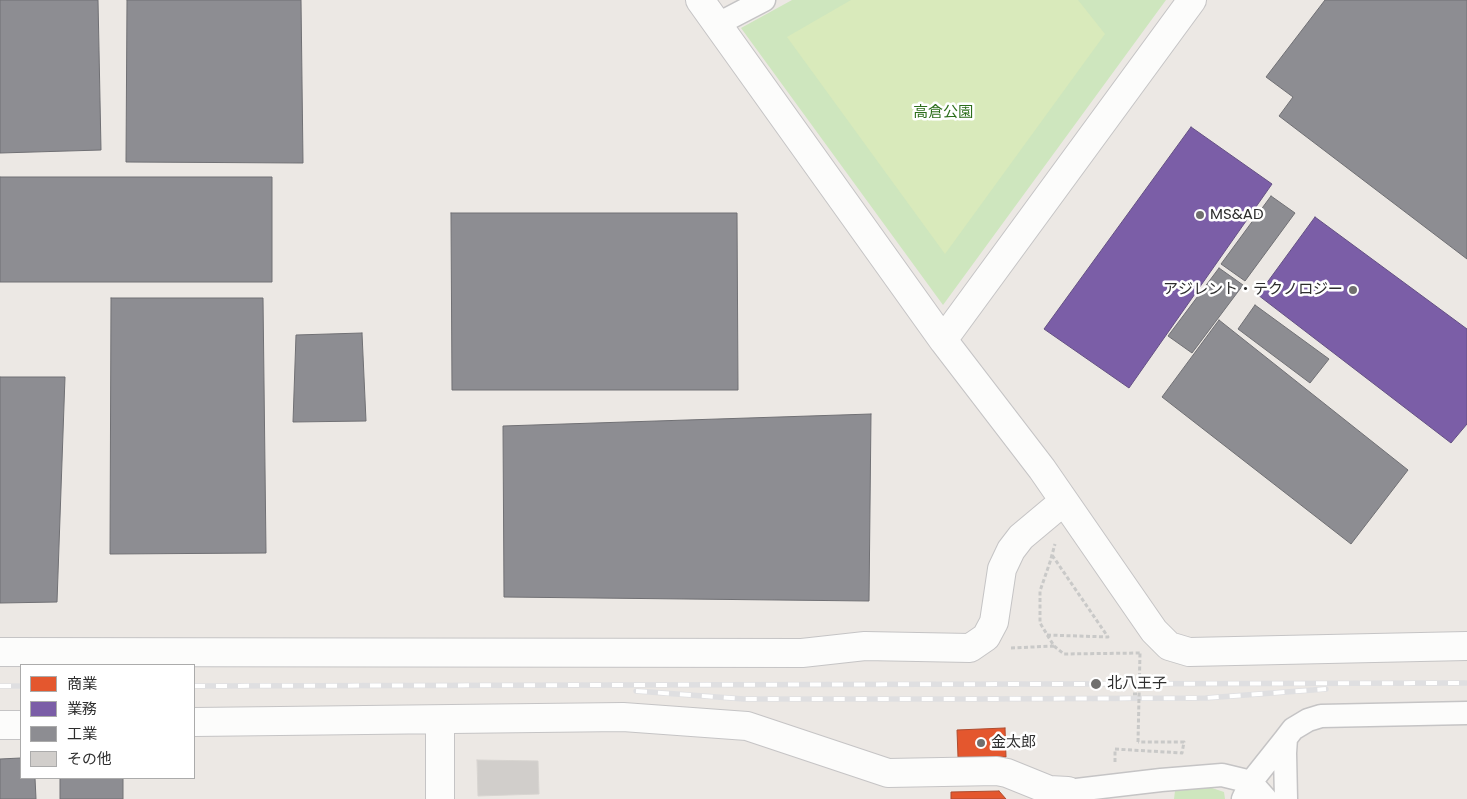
<!DOCTYPE html>
<meta charset="utf-8">
<style>
body{margin:0}
#map{position:relative;width:1467px;height:799px;overflow:hidden;background:#ece8e4;font-family:Poppins,"Noto Sans JP",sans-serif}
canvas{display:block}
.legend{position:absolute;left:20px;top:664px;width:175px;height:115px;box-sizing:border-box;background:#fff;border:1px solid #ababab;margin:0;padding:6px 9px;list-style:none;font-size:15px;color:#2e2e2e}
.legend li{display:flex;align-items:center;gap:10px;height:25px}
.legend b{width:25px;border:1px solid #ababab}
</style>
<div id="map">
<canvas width="1467" height="799"></canvas>
<ul class="legend">
<li><b style="height:14px;background:#e4572e"></b>商業</li>
<li><b style="height:14px;background:#7b5ea7"></b>業務</li>
<li><b style="height:14px;background:#8d8d92"></b>工業</li>
<li><b style="height:14px;background:#d1cecb"></b>その他</li>
</ul>
</div>
<script>
const context = document.querySelector('canvas').getContext('2d');
context.lineJoin = 'round';
function fillPath(path, color) { context.fillStyle = color; context.fill(path, 'evenodd'); }
const toPath = rows => new Path2D(rows.map(r => 'M' + r).join(''));
function strokePath(path, color, width, dash) { context.strokeStyle = color; context.lineWidth = width; context.lineCap = dash ? 'butt' : 'round'; context.setLineDash(dash || []); context.stroke(path); }
function label(font, color, halo, rows, align = 'center') {
  context.font = font + ' Poppins,"Noto Sans JP",sans-serif'; context.lineWidth = 5; context.setLineDash([]); context.textBaseline = 'middle'; context.strokeStyle = halo; context.fillStyle = color; for (const [text, x, y, turn = 0] of rows) {
    context.save(); context.translate(x, y); context.rotate((+turn || 0) * Math.PI / 180); context.textAlign = isNaN(turn) ? turn : align; if (halo) context.strokeText(text, 0, 0); context.fillText(text, 0, 0); context.restore();
  }
}
fillPath(toPath([
 [792,0,1166,0,943,305,741,28],
 [1206,786,1224,792,1225,799,1174,799,1175,791]
]), '#cee6be');
fillPath(toPath([
 [851,0,1078,0,1105,34,945,254,787,37]
]), '#d9eabb');
const shops = toPath([
 [1005,728,1006,757,958,757,957,730,1005,728],
 [999,791,1006,799,951,799,951,792,999,791]
]);
fillPath(shops, '#e4572e');
strokePath(shops, '#ad4b2e', 1);
const offices = toPath([
 [1191,127,1272,184,1129,388,1044,329,1191,127],
 [1315,217,1467,329,1467,424,1451,443,1258,295,1315,217]
]);
fillPath(offices, '#7b5ea7');
strokePath(offices, '#645083', 1);
const industry = toPath([
 [0,0,98,0,101,150,0,153,0,0],
 [127,0,301,0,303,163,126,162,127,0],
 [1325,0,1467,0,1467,259,1279,116,1293,97,1266,77,1325,0],
 [0,177,272,177,272,282,0,282,0,177],
 [1271,196,1295,213,1245,281,1221,264,1271,196],
 [451,213,737,213,738,390,452,390,451,213],
 [1219,268,1243,285,1192,353,1168,336,1219,268],
 [111,298,263,298,266,553,110,554,111,298],
 [1255,305,1329,359,1310,383,1238,329,1255,305],
 [1219,320,1408,470,1351,544,1162,397,1219,320],
 [362,333,366,421,293,422,296,335,362,333],
 [0,377,65,377,57,602,0,603,0,377],
 [871,414,869,601,504,597,503,426,871,414],
 [21,758,21,778,35,778,36,799,0,799,0,759,21,758],
 [60,778,123,778,123,799,60,799,60,778]
]);
fillPath(industry, '#8d8d92');
strokePath(industry, '#707074', 1);
const building = toPath([
 [477,760,538,761,539,794,478,796,477,760]
]);
fillPath(building, '#d1cecb');
strokePath(building, '#d7d4d0', 1);
const street = toPath([
 [718,24,764,0],
 [1068,791,1161,780,1222,775,1251,782,1266,799],
 [1243,799,1251,782,1286,738],
 [1286,799,1285,753,1286,738,1293,729,1308,720,1321,716,1467,713]
]);
const secondary = toPath([
 [700,0,943,340,1042,469,1154,631,1169,646,1189,652,1467,646],
 [943,340,1192,0],
 [0,652,802,653,865,646,970,648,986,637,994,622,1002,569,1011,550,1021,537,1064,501],
 [194,722,623,717,747,726,888,773,997,771,1007,773,1049,790,1068,791],
 [0,725,21,725],
 [440,799,440,720]
]);
strokePath(street, '#c5c4c5', 25);
strokePath(secondary, '#c5c4c5', 30);
strokePath(toPath([
 [1047,635,1108,637,1052,555],
 [1054,646,1064,654,1140,653],
 [1011,648,1054,646,1040,623,1040,591,1050,562,1055,544],
 [1133,694,1139,694],
 [1115,762,1115,749,1182,753,1184,742,1138,742]
]), '#c9c9c8', 3, [4, 2.5]);
strokePath(street, '#fcfcfb', 22);
strokePath(secondary, '#fcfcfb', 28);
const rail = toPath([
 [0,686,21,686],
 [194,686,1467,683],
 [636,691,744,699,977,699,1206,698,1326,689]
]);
strokePath(rail, '#dfdfe1', 5.5);
strokePath(rail, '#fff', 4, [11]);
strokePath(toPath([
 [1138,742,1140,653]
]), '#c9c9c8', 3, [4, 2.5]);
for (const [x, y, r, color] of [
 [1200,215,5,"#706f6e"],
 [1353,290,5,"#706f6e"],
 [1096,684,6,"#706f6e"],
 [981,743,5,"#706f6e"]
]) { const dot = new Path2D(); dot.arc(x, y, r, 0, 2 * Math.PI); context.fillStyle = color; context.fill(dot); strokePath(dot, '#fff', 2); }
label('15px', '#2c6e1b', '#fff', [
 ["高倉公園",943,113]
]);
label('15px', '#2e2e2e', '#fff', [
 ["MS&AD",1210,215],
 ["アジレント・テクノロジー",1343,290,"right"],
 ["北八王子",1107,684],
 ["金太郎",991,743]
], 'left');
</script>
